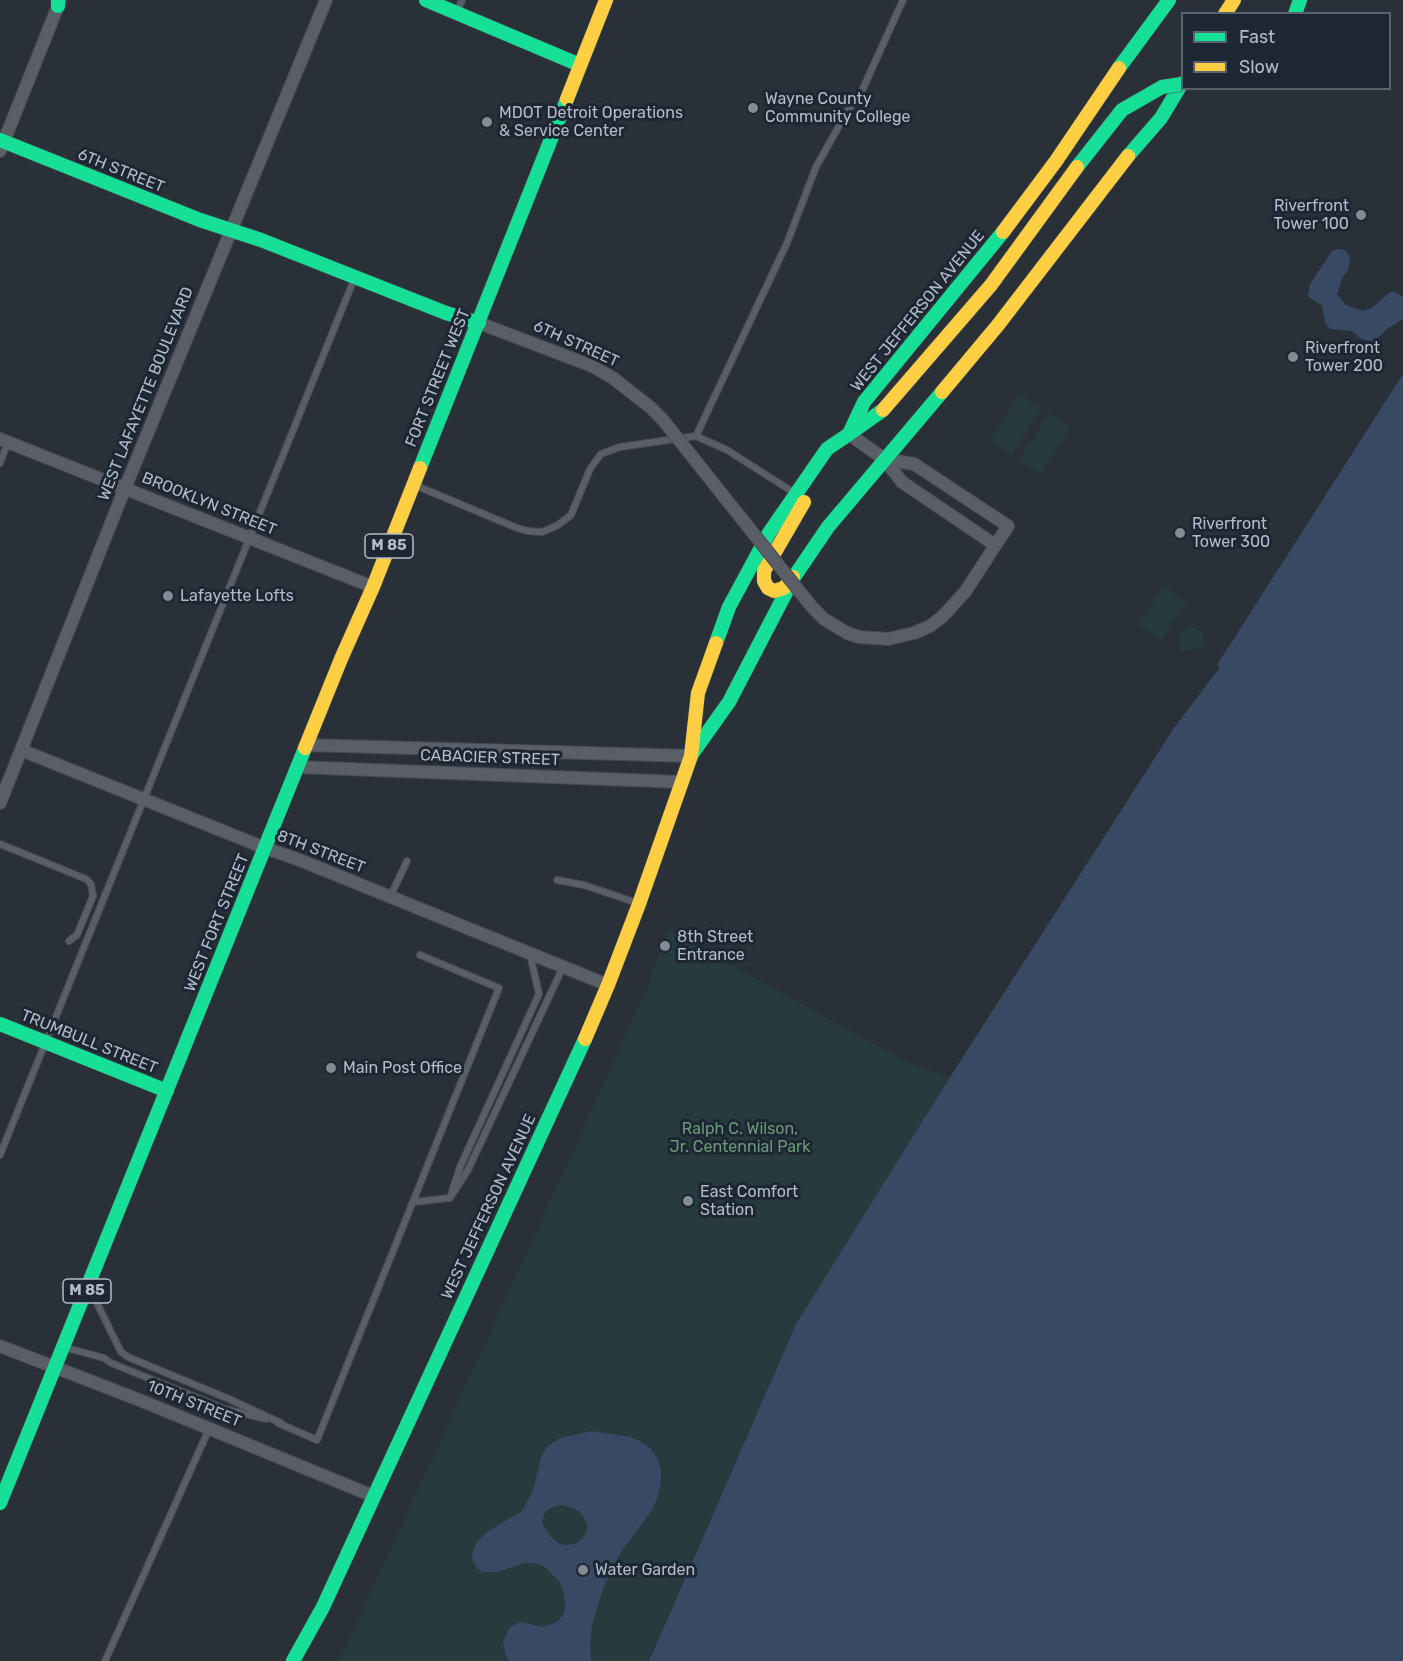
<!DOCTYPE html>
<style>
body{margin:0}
#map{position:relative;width:1403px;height:1661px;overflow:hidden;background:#2a3038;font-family:Rubik,sans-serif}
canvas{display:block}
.legend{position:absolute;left:1181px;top:12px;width:210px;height:78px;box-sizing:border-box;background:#1d2633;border:2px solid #59626f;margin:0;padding:8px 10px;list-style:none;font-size:18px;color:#b4bcc9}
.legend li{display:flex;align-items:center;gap:12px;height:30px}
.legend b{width:30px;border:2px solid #59626f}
</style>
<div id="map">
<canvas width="1403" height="1661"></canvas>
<ul class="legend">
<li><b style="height:8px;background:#16e098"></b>Fast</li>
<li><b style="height:8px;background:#ffcf43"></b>Slow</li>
</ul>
</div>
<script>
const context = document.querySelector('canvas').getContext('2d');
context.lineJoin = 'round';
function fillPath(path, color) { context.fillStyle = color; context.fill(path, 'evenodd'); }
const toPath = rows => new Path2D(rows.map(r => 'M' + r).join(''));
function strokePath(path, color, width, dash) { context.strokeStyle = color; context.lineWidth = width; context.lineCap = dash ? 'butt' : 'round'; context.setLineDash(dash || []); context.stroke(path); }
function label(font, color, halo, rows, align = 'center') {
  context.font = font + ' Rubik,sans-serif'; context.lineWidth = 6; context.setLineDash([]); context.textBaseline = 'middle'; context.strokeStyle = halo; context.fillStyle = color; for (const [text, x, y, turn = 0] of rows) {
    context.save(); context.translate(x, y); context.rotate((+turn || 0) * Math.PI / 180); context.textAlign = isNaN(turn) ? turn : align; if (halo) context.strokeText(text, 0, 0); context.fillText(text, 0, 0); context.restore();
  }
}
fillPath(toPath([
 [1019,394,1041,408,1012,455,990,441],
 [1049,413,1071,427,1041,474,1019,460],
 [1163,586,1186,602,1161,640,1138,624],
 [1191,626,1202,633,1205,647,1181,652,1178,639,1184,628],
 [668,930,907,1062,950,1077,796,1324,648,1661,338,1661,360,1616,580,1137,648,985]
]), '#273a3e');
fillPath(toPath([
 [1338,249,1345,250,1350,257,1349,268,1342,279,1337,294,1346,305,1363,311,1372,308,1390,292,1395,292,1403,297,1403,319,1387,329,1378,338,1372,342,1361,339,1352,331,1330,329,1325,323,1322,306,1308,296,1310,284,1332,251],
 [1403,374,1403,1661,649,1661,796,1324,950,1077,1174,728,1220,667,1217,665],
 [592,1431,631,1437,642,1442,650,1448,657,1458,661,1469,661,1482,658,1496,652,1510,619,1555,603,1589,592,1625,590,1642,591,1661,509,1661,505,1654,503,1641,510,1627,520,1622,544,1627,557,1622,563,1615,565,1606,564,1594,560,1582,544,1566,534,1563,524,1563,497,1572,482,1572,476,1567,472,1559,473,1550,478,1541,490,1530,522,1511,533,1491,541,1457,547,1447,560,1438],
 [561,1505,574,1508,581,1513,587,1524,587,1531,582,1539,575,1544,567,1545,559,1544,551,1537,542,1523,545,1512,550,1508]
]), '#384963');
const lane = toPath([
 [457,12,462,0],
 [696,436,787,243,816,167,848,110,861,93,903,0],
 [0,463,8,442],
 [417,486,517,528,528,531,542,532,558,525,571,515,590,469,601,454,620,447,696,436,727,450,793,492],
 [0,844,86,879,91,884,93,896,77,935,69,941],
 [557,880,584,885,637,903],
 [390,897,407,861],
 [530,954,539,994,460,1167,450,1198,468,1170,563,967],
 [0,1155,355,277],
 [413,1202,450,1198],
 [92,1293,121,1352,128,1357,229,1399,281,1423],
 [67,1348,104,1358,111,1363,225,1409,266,1419],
 [278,1423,317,1440,499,988,420,955],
 [105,1661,209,1429]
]);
const street = toPath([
 [0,151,60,1],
 [479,323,592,366,613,378,650,407],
 [849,434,884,459,902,482,995,545],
 [0,439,373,587],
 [884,459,914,464,1008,526,965,592,942,617,930,626,914,633,888,639],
 [306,745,691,756],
 [21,750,265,848,297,859,608,985],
 [297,767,681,782],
 [0,803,125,488,326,0],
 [0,1346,142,1401,373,1496]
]);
const fast = toPath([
 [58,0,58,6],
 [426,0,580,65],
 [1295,14,1300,0],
 [1119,68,1169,0],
 [0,140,200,220,261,240,446,313,479,323],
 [1128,156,1161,118,1182,83],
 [849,434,883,410],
 [420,468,567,99],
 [716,643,729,607,769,533,827,449,849,434,864,402,1003,232],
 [692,754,729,702,794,577,828,527,942,392],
 [0,1024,167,1091],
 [0,1503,305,748],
 [293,1661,323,1607,585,1039]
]);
const slow = toPath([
 [1225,14,1234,0],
 [567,99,606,0],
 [1003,232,1056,161,1119,68],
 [942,392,998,325,1128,156],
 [793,577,784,588,774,591,768,588,764,581,764,571,804,502],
 [305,748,341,659,373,587,420,468],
 [585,1039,608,985,639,904,691,756,698,693,716,643]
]);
strokePath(lane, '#484c53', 8);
strokePath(street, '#484c53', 14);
strokePath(fast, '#484c53', 15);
strokePath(slow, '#484c53', 15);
strokePath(lane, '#5a5e66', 6);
strokePath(street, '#5a5e66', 12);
strokePath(fast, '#16e098', 14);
strokePath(slow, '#ffcf43', 14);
const streetBridge = toPath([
 [650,407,663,420,812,607,824,619,847,633,859,637,888,639]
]);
const fastBridge = toPath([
 [1077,167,1122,110,1162,87,1182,84]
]);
const slowBridge = toPath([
 [883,410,991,285,1077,167]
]);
strokePath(streetBridge, '#484c53', 14, []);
strokePath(fastBridge, '#474c53', 15, []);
strokePath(slowBridge, '#474c53', 15, []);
strokePath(streetBridge, '#5a5e66', 12);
strokePath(fastBridge, '#16e098', 14);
strokePath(slowBridge, '#ffcf43', 14);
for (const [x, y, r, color] of [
 [753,108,6,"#848b96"],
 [487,122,6,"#848b96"],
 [1361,215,6,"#848b96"],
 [1293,357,6,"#848b96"],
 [1180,533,6,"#848b96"],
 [168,596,6,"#848b96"],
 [665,946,6,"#848b96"],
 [331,1068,6,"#848b96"],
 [688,1201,6,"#848b96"],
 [583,1570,6,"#848b96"]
]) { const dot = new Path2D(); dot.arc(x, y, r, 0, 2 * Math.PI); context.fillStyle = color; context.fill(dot); strokePath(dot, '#1d2633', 2); }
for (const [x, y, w] of [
 [389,546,48],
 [87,1291,48]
]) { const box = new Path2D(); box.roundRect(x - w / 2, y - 12, w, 24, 4.5); context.fillStyle = '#1d2633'; context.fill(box); strokePath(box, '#b4bcc9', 1.5); }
label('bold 15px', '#b4bcc9', null, [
 ["M 85",389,546],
 ["M 85",87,1291]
]);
label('16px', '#b4bcc9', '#1d2633', [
 ["Wayne County",765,99],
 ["Community College",765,117],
 ["MDOT Detroit Operations",499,113],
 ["& Service Center",499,131],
 ["Riverfront",1349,206,"right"],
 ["Tower 100",1349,224,"right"],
 ["Riverfront",1305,348],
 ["Tower 200",1305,366],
 ["Riverfront",1192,524],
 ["Tower 300",1192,542],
 ["Lafayette Lofts",180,596],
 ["8th Street",677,937],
 ["Entrance",677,955],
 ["Main Post Office",343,1068],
 ["East Comfort",700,1192],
 ["Station",700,1210],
 ["Water Garden",595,1570]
], 'left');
label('16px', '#b4bcc9', '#1d2633', [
 ["6TH STREET",121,171,22],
 ["WEST JEFFERSON AVENUE",918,311,-51],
 ["6TH STREET",576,344,24],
 ["FORT STREET WEST",438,378,-68],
 ["WEST LAFAYETTE BOULEVARD",146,394,-68],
 ["BROOKLYN STREET",209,504,22],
 ["CABACIER STREET",490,758,2],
 ["8TH STREET",321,852,21],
 ["WEST FORT STREET",217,923,-68],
 ["TRUMBULL STREET",89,1042,22],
 ["WEST JEFFERSON AVENUE",489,1207,-65],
 ["10TH STREET",194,1404,22]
]);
label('16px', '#6b9a76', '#1d2633', [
 ["Ralph C. Wilson,",740,1129],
 ["Jr. Centennial Park",740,1147]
]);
</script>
